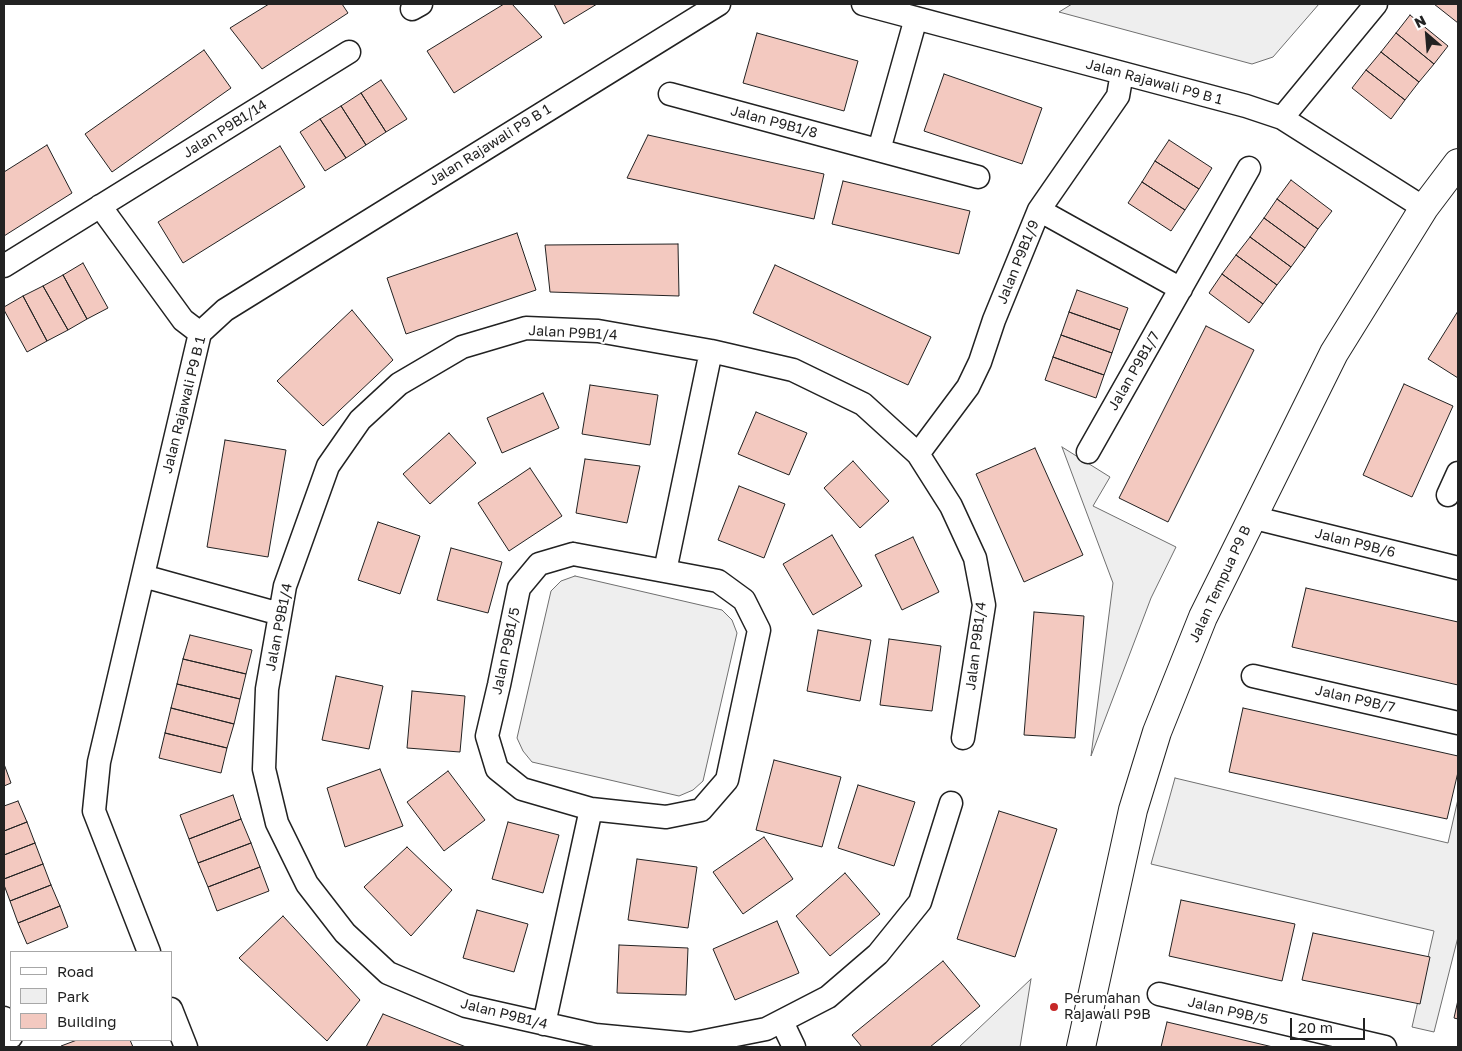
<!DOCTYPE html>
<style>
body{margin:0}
#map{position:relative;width:1462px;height:1051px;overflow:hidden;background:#fff;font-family:"Golos Text",sans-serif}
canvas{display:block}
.frame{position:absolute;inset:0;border:5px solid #222;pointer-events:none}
.legend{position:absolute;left:10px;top:951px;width:162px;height:90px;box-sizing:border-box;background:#fff;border:1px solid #a7a7a7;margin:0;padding:6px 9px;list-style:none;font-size:15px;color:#222}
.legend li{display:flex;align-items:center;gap:10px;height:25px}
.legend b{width:25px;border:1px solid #a7a7a7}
.north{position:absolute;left:1402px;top:10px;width:50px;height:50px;-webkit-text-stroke:4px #fff;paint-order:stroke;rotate:333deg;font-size:14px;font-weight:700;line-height:20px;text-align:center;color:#222}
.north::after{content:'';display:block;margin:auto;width:18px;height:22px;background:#222;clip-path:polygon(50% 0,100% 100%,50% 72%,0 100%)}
.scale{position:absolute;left:1290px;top:1018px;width:75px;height:22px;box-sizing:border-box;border:2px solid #222;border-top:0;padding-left:6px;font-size:15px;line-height:18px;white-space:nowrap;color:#222;-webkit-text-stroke:4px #fff;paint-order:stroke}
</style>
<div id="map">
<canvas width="1462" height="1051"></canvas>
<div class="frame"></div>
<ul class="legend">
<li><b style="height:6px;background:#fff"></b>Road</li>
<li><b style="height:14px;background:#eee"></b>Park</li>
<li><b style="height:14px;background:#f3c9c0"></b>Building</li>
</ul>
<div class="north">N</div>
<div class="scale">20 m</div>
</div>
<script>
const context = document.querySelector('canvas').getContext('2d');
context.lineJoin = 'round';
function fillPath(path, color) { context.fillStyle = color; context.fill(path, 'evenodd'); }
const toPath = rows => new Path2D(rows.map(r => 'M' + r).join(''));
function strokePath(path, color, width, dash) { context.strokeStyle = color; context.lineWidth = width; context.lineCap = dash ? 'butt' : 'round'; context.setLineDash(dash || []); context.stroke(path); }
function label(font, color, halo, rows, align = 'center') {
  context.font = font + ' "Golos Text",sans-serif'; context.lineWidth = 4; context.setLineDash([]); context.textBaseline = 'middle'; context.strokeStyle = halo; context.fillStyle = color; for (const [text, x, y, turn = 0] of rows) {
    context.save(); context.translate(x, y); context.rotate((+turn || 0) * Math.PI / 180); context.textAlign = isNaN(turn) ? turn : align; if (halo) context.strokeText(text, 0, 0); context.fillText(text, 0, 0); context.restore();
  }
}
const green = toPath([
 [1072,4,1319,4,1273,57,1252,64,1059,12,1072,4],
 [1062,447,1110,477,1093,506,1176,547,1151,598,1091,756,1113,583,1062,447],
 [575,576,722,610,732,620,737,633,703,781,693,790,679,796,532,762,523,751,517,738,551,591,561,581,575,576],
 [1175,778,1448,843,1458,799,1458,937,1434,1032,1412,1027,1434,931,1151,864,1175,778],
 [1031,979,1020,1047,959,1047,1031,979]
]);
fillPath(green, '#eee');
strokePath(green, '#6f6f6f', 1);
const building = toPath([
 [269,4,342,4,348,13,262,69,230,28,269,4],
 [504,4,512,4,542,37,454,93,427,51,504,4],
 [554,4,597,4,564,24,554,4],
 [1434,4,1458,4,1458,23,1434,4],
 [1410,15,1448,46,1434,64,1396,33,1410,15],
 [757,33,858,61,844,111,743,83,757,33],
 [1396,33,1434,64,1419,82,1381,52,1396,33],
 [204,50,231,88,112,172,85,134,204,50],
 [1381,52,1419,82,1405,100,1366,70,1381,52],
 [1366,70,1405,100,1391,119,1352,88,1366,70],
 [944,74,1042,108,1022,164,924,131,944,74],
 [381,80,407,119,386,132,361,93,381,80],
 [361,93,386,132,366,145,341,106,361,93],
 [341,106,366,145,346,158,320,119,341,106],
 [320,119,346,158,325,171,300,132,320,119],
 [648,135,824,174,814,219,627,178,648,135],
 [1169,140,1212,168,1199,189,1155,161,1169,140],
 [47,145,72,193,4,236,4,172,47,145],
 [280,146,305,187,183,263,158,222,280,146],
 [1155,161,1199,189,1185,210,1142,182,1155,161],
 [1291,180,1332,211,1318,229,1277,199,1291,180],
 [843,181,970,211,959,254,832,224,843,181],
 [1142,182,1185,210,1171,231,1128,203,1142,182],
 [1277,199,1318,229,1305,248,1264,218,1277,199],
 [1264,218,1305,248,1291,267,1250,237,1264,218],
 [517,233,536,290,406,334,387,278,517,233],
 [1250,237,1291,267,1277,285,1236,255,1250,237],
 [678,244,679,296,550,292,545,245,678,244],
 [1236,255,1277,285,1263,304,1222,274,1236,255],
 [83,263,108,308,87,319,63,275,83,263],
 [775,265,931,337,908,385,753,313,775,265],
 [1222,274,1263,304,1249,323,1209,293,1222,274],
 [63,275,87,319,68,330,43,286,63,275],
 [43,286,68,330,47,341,23,296,43,286],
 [1077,290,1128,308,1120,330,1069,312,1077,290],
 [23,296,47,341,27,352,4,310,4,307,23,296],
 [352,310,393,360,323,426,277,381,352,310],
 [1458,311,1458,378,1428,359,1458,311],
 [1069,312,1120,330,1112,353,1061,335,1069,312],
 [1206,326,1254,350,1168,522,1119,498,1206,326],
 [1061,335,1112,353,1104,375,1053,357,1061,335],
 [1053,357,1104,375,1096,398,1045,380,1053,357],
 [1404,384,1453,406,1412,497,1363,475,1404,384],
 [590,385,658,395,650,445,582,434,590,385],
 [543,393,559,428,502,453,487,418,543,393],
 [756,412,807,433,789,475,738,454,756,412],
 [449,433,476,463,430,504,403,474,449,433],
 [225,440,286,450,268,557,207,547,225,440],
 [1035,448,1083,555,1024,582,976,474,1035,448],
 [585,459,640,466,627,523,576,513,585,459],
 [853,461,889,501,860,528,824,488,853,461],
 [530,468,562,516,509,551,478,503,530,468],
 [739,486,785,504,764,558,718,540,739,486],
 [378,522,420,536,400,594,358,580,378,522],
 [832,535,862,586,813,615,783,564,832,535],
 [913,537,939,592,902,610,875,555,913,537],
 [451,548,502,562,488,613,437,600,451,548],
 [1306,588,1458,622,1458,685,1292,647,1306,588],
 [1034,612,1084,616,1075,738,1024,735,1034,612],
 [818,630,871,640,860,701,807,691,818,630],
 [190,635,252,650,246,674,183,659,190,635],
 [889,639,941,646,932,711,880,705,889,639],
 [183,659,246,674,240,699,177,684,183,659],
 [336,676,383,686,369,749,322,740,336,676],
 [177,684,240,699,234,724,171,708,177,684],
 [412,691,465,696,460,752,407,748,412,691],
 [171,708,234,724,227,748,165,733,171,708],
 [1243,708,1458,756,1458,772,1447,819,1229,772,1243,708],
 [165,733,227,748,221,773,159,758,165,733],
 [774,760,841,777,822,847,756,830,774,760],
 [4,764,11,783,4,786,4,764],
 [380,769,403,826,345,847,327,788,380,769],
 [448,771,485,820,444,851,407,802,448,771],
 [858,785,915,802,894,866,838,848,858,785],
 [233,795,241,819,189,839,180,815,233,795],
 [18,801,27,822,4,831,4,806,18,801],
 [999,811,1057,829,1015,957,957,939,999,811],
 [241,819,251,843,198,863,189,839,241,819],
 [27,822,35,843,4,855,4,831,27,822],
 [508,822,559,835,543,893,492,879,508,822],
 [764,837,793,879,743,914,713,872,764,837],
 [35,843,43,864,4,879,4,855,35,843],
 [251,843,260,867,208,887,198,863,251,843],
 [407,847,452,890,411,936,364,887,407,847],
 [637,859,697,867,688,928,628,920,637,859],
 [43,864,51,885,10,901,4,885,4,879,43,864],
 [260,867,269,891,217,911,208,887,260,867],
 [845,873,880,914,830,956,796,916,845,873],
 [51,885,60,906,18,923,10,901,51,885],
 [1181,900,1295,924,1282,981,1169,956,1181,900],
 [60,906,68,927,27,944,18,923,60,906],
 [477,910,528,924,514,972,463,958,477,910],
 [283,916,360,1000,327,1041,239,958,283,916],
 [777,921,799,973,735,1000,713,949,777,921],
 [1313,933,1430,957,1420,1004,1302,980,1313,933],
 [619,945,688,948,686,995,617,993,619,945],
 [943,961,980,1006,930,1047,862,1047,852,1035,943,961],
 [1458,1000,1458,1019,1454,1018,1458,1000],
 [383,1014,466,1047,366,1047,383,1014],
 [1167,1022,1273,1047,1161,1047,1167,1022],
 [77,1040,130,1040,133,1047,61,1047,61,1046,77,1040]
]);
fillPath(building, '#f3c9c0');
strokePath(building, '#222', 1);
const minor = toPath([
 [863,4,1246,106,1282,118,1424,208],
 [412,9,421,4],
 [670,94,978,177],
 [1282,118,1376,4],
 [879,150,916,18],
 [100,206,183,320,200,333],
 [1039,210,1181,289],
 [4,266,349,52],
 [1088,452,1249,168],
 [918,454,968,387,980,362,994,320,1039,210,1118,96,1122,73],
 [1448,495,1458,473],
 [1251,517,1458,568],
 [573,554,718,581,744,600,759,630,727,780,701,810,666,817,591,809,522,789,497,769,487,736,499,685,519,588,539,564,573,554],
 [665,571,711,351],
 [143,576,280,614],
 [1253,676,1458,723],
 [951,803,920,902,878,954,828,997,766,1029,690,1044,595,1035,466,1006,388,973,345,933,307,884,277,823,264,769,267,689,285,586,328,466,360,420,399,384,462,347,526,328,598,331,711,351,793,370,863,404,918,454,951,506,975,558,984,605,963,738],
 [149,952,94,811,99,762,200,333,225,310,719,4],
 [1159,994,1385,1047],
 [171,1009,186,1047],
 [4,1018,11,1037],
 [782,1022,794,1047],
 [544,1024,591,809]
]);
const tertiary = toPath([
 [1081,1047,1133,810,1157,732,1203,617,1334,353,1424,208,1458,163]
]);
strokePath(minor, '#222', 25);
strokePath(tertiary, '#222', 30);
strokePath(minor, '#fff', 22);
strokePath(tertiary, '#fff', 28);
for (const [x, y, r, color] of [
 [1054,1007,5,"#c62828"]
]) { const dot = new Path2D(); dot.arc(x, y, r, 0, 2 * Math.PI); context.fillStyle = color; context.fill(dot); strokePath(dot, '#fff', 2); }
label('14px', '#222', '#fff', [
 ["Jalan Rajawali P9 B 1",1154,82,15],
 ["Jalan P9B1/8",774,122,15],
 ["Jalan P9B1/14",225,129,-32],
 ["Jalan Rajawali P9 B 1",490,145,-32],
 ["Jalan P9B1/9",1018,262,-68],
 ["Jalan P9B1/4",573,333,3],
 ["Jalan P9B1/7",1134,371,-60],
 ["Jalan Rajawali P9 B 1",184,405,-76],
 ["Jalan P9B/6",1355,543,14],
 ["Jalan Tempua P9 B",1220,584,-65],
 ["Jalan P9B1/4",279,627,-79],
 ["Jalan P9B1/4",976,646,-83],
 ["Jalan P9B1/5",506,651,-78],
 ["Jalan P9B/7",1355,699,13],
 ["Jalan P9B/5",1228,1011,13],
 ["Jalan P9B1/4",504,1014,14]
]);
label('14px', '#222', '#fff', [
 ["Perumahan",1064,999],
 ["Rajawali P9B",1064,1015]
], 'left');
</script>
